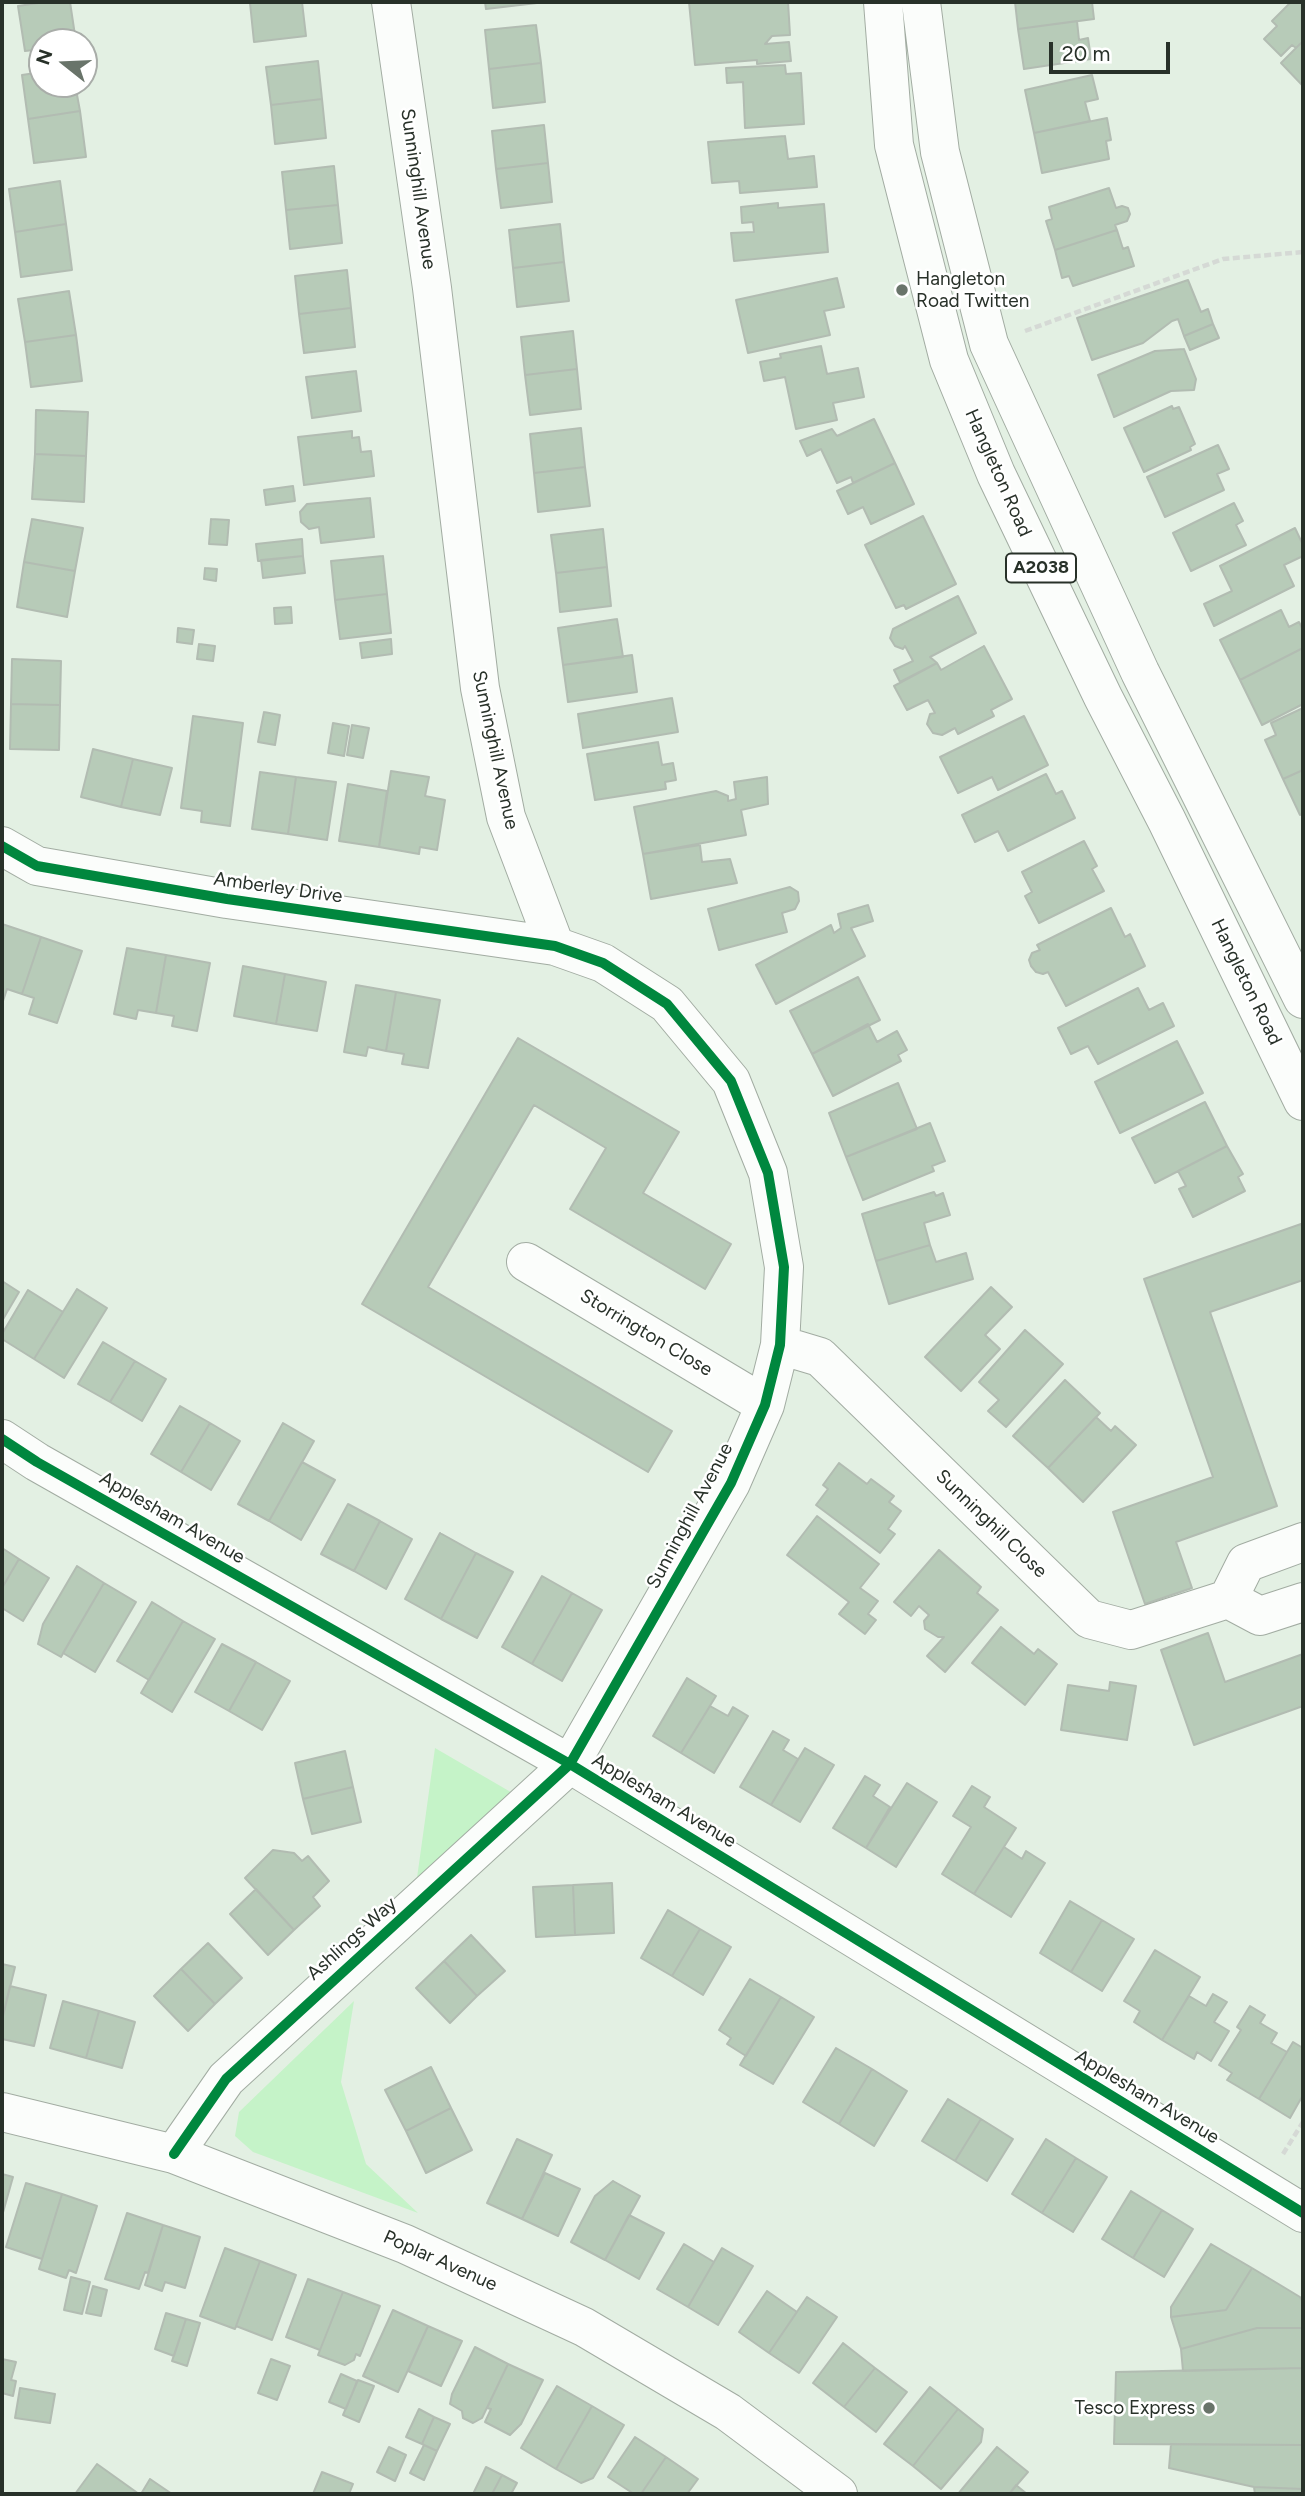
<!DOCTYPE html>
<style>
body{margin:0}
#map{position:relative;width:1305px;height:2496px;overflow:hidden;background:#e3f0e3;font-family:Figtree,sans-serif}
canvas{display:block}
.frame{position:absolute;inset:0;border:4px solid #283129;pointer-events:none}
.north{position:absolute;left:28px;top:28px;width:70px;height:70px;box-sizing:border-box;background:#fff;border:2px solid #a9ada9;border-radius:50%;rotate:288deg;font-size:19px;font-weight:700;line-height:28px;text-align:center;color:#283129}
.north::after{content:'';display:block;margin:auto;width:24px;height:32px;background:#69746a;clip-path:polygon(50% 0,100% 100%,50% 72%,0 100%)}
.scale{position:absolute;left:1049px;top:42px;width:121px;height:32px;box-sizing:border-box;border:4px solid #283129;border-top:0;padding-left:9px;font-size:21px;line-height:24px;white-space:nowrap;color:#283129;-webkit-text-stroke:5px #fff;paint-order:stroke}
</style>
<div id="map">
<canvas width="1305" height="2496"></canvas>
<div class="frame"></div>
<div class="north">N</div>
<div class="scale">20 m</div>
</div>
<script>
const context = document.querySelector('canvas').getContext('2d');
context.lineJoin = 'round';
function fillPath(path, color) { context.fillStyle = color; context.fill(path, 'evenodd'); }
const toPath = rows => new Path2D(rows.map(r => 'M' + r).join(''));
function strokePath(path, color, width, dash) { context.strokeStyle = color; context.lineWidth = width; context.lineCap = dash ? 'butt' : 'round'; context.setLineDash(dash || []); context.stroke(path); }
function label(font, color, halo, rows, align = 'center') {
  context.font = font + ' Figtree,sans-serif'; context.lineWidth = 5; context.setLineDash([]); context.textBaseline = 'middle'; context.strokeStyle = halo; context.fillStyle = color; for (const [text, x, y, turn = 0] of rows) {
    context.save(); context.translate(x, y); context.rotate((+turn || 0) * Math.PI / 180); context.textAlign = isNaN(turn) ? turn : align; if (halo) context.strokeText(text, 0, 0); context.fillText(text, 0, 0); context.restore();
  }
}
fillPath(toPath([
 [435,1748,521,1798,417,1878],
 [354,2001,341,2082,366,2164,418,2213,253,2152,235,2136,239,2112]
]), '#c5f3c8');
const building = toPath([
 [45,2,70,2,76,42,42,42,42,49,25,51,18,6,45,2],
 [260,2,302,2,306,36,254,42,250,3,260,2],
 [485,2,537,2,537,3,486,9,485,2],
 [689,2,788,2,790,35,772,36,765,44,789,42,791,61,757,64,757,60,695,65,689,2],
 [1015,2,1092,2,1094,19,1018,29,1015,2],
 [1291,2,1303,2,1303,41,1296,48,1292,45,1281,56,1264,39,1277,26,1272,21,1291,2],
 [1077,21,1079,40,1088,38,1091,59,1024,69,1018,29,1077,21],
 [536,25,541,63,489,69,485,30,536,25],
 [1303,41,1303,86,1281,63,1303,41],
 [318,61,322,99,271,105,266,67,318,61],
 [541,63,545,102,493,108,489,69,541,63],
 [785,65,786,74,801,73,804,124,745,128,743,82,727,83,726,68,785,65],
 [42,72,42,84,75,84,80,111,28,119,22,75,42,72],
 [1092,75,1098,99,1085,102,1090,121,1034,133,1025,90,1092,75],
 [322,99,326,138,275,144,271,105,322,99],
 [80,111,86,157,34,163,28,119,80,111],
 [1107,118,1111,140,1106,141,1109,159,1042,173,1034,133,1107,118],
 [544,125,548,163,496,169,492,131,544,125],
 [785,136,788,159,814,156,817,187,740,193,739,181,712,183,708,142,785,136],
 [548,163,552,202,501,208,496,169,548,163],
 [334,166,338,205,286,210,282,172,334,166],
 [60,181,66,224,15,232,9,189,60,181],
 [1109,188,1116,208,1122,206,1128,208,1130,214,1127,221,1115,225,1117,230,1055,250,1046,221,1052,219,1049,207,1109,188],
 [778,203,778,208,824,204,828,252,734,261,731,233,754,232,753,222,742,223,741,207,778,203],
 [338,205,342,243,290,249,286,210,338,205],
 [66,224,72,270,21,277,15,232,66,224],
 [560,224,564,262,513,268,509,230,560,224],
 [1117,230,1123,249,1128,247,1134,266,1073,286,1069,276,1062,278,1055,250,1117,230],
 [564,262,569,301,517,307,513,268,564,262],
 [347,270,351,308,299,314,295,276,347,270],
 [837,278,844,307,824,311,830,335,748,353,736,300,837,278],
 [1188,280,1201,312,1208,309,1213,324,1184,336,1178,319,1172,321,1143,343,1092,360,1077,318,1188,280],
 [69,291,76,335,25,342,18,299,69,291],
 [351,308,355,347,304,353,299,314,351,308],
 [1213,324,1219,338,1190,350,1184,336,1213,324],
 [573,331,577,369,525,375,521,337,573,331],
 [76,335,82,381,31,387,25,342,76,335],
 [821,346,827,374,858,368,864,397,833,403,837,420,796,429,785,377,764,381,760,362,781,358,780,354,821,346],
 [1184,349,1196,379,1194,390,1171,391,1114,417,1098,375,1155,351,1184,349],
 [577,369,581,409,530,415,525,375,577,369],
 [356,371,361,411,312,418,306,377,356,371],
 [1172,406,1173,409,1179,407,1195,444,1190,447,1191,450,1144,472,1124,428,1172,406],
 [36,410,88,412,86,456,35,454,36,410],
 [874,419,895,463,853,483,851,477,837,483,821,449,807,456,800,441,832,429,837,436,874,419],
 [581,428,585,467,534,473,530,434,581,428],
 [352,431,352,438,359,437,361,452,371,451,374,476,304,485,298,437,352,431],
 [1218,445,1229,469,1217,474,1224,490,1165,517,1147,477,1218,445],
 [35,454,86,456,84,502,32,499,35,454],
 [895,463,914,504,871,524,863,507,848,514,837,491,895,463],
 [585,467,590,506,538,512,534,473,585,467],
 [293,486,295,501,266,505,264,490,293,486],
 [370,498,374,537,321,543,319,527,309,529,301,522,300,512,307,504,370,498],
 [1234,503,1243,521,1236,525,1246,545,1191,571,1173,533,1234,503],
 [923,516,956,584,906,609,904,605,896,608,865,545,923,516],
 [32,519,83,528,75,571,24,562,32,519],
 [211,519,229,520,227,545,209,544,211,519],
 [1295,528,1303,545,1303,556,1284,565,1294,586,1214,626,1204,604,1232,591,1220,566,1295,528],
 [603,529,607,567,556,573,551,535,603,529],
 [302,539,303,556,258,561,256,544,302,539],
 [303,556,305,573,263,578,261,560,303,556],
 [383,556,387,594,335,600,331,561,383,556],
 [24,562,75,571,67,617,17,607,24,562],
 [607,567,611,606,560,612,556,573,607,567],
 [205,568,217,569,216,581,204,579,205,568],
 [387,594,391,633,340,639,335,600,387,594],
 [958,596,976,633,930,657,937,663,900,682,894,670,913,661,905,646,903,649,895,646,890,638,893,629,958,596],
 [291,607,292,623,275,624,274,608,291,607],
 [1281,610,1289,627,1299,622,1303,630,1303,648,1240,680,1220,640,1281,610],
 [617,619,623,657,563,665,558,628,617,619],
 [178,628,194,630,192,644,177,642,178,628],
 [391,639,392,654,362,658,360,643,391,639],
 [199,644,215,646,213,661,197,659,199,644],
 [984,646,1012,699,991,710,994,716,958,734,955,728,942,735,933,733,927,724,930,714,935,713,928,700,907,710,894,686,937,663,941,670,984,646],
 [1303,648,1303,704,1262,725,1240,680,1303,648],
 [632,655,637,692,568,702,563,665,632,655],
 [12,659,61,661,60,705,11,704,12,659],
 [672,698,678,732,583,748,578,714,672,698],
 [11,704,60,705,59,750,10,749,11,704],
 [1303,708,1303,770,1283,779,1265,740,1276,735,1271,723,1303,708],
 [264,712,280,715,275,745,258,742,264,712],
 [193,716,243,723,230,826,201,822,202,811,181,808,193,716],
 [1024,716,1048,765,998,790,992,777,958,793,940,757,1024,716],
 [333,723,349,726,344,756,328,753,333,723],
 [352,725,369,728,363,758,347,755,352,725],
 [658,742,662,765,673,763,676,780,665,782,666,789,595,800,587,754,658,742],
 [93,749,133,759,121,807,81,797,93,749],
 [133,759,172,768,160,815,121,807,133,759],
 [1303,770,1303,813,1300,815,1283,779,1303,770],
 [391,771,429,777,425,796,445,800,437,850,420,847,419,854,379,847,391,771],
 [260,772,296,777,288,834,252,829,260,772],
 [1046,774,1056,794,1062,791,1075,818,1008,851,998,831,975,842,962,815,1046,774],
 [296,777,336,782,327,840,288,834,296,777],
 [767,777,768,804,741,810,746,835,643,854,634,807,716,791,728,796,728,801,736,799,734,782,767,777],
 [348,784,387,791,379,847,339,841,348,784],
 [1084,841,1097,866,1092,869,1104,891,1039,923,1025,896,1032,892,1022,872,1084,841],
 [700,845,702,862,730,859,737,883,651,899,643,854,700,845],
 [790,887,798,892,799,901,795,909,782,913,787,932,719,950,708,909,790,887],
 [868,905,873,921,851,928,865,956,776,1004,756,965,831,925,834,933,841,928,838,914,868,905],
 [1111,908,1125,937,1130,934,1145,966,1066,1006,1048,972,1043,974,1036,972,1031,966,1029,960,1032,953,1040,950,1037,945,1111,908],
 [2,924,41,937,22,994,7,989,2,1004,2,924],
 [41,937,82,951,57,1023,29,1014,34,998,22,994,41,937],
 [127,948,166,955,156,1013,138,1010,136,1019,114,1014,127,948],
 [166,955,210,963,197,1031,172,1026,174,1016,156,1013,166,955],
 [243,966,285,974,276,1024,234,1016,243,966],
 [285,974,326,982,317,1031,276,1024,285,974],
 [858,977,880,1020,812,1054,790,1011,858,977],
 [356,985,396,992,386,1051,368,1047,366,1056,344,1052,356,985],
 [1138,988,1149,1010,1163,1003,1174,1026,1098,1064,1088,1046,1071,1054,1058,1028,1138,988],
 [396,992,440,1000,428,1068,402,1064,404,1054,386,1051,396,992],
 [868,1024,877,1042,897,1031,907,1050,898,1055,901,1061,833,1096,812,1054,868,1024],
 [518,1038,679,1132,643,1193,731,1244,705,1289,570,1209,606,1148,534,1105,428,1287,672,1431,648,1472,362,1304,518,1038],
 [1177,1041,1203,1093,1120,1133,1095,1082,1177,1041],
 [898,1083,917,1129,846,1157,829,1113,898,1083],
 [1205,1102,1227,1146,1155,1183,1132,1138,1205,1102],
 [930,1123,945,1161,932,1166,934,1171,863,1200,846,1157,930,1123],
 [1227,1146,1243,1174,1238,1177,1245,1191,1193,1217,1179,1189,1186,1186,1178,1171,1227,1146],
 [934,1192,936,1196,943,1193,950,1215,924,1223,930,1245,876,1261,862,1214,934,1192],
 [1301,1224,1303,1230,1303,1280,1210,1312,1277,1506,1176,1542,1192,1588,1145,1604,1113,1512,1213,1477,1144,1279,1301,1224],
 [930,1245,936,1262,966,1253,973,1279,889,1304,876,1261,930,1245],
 [2,1281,19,1292,2,1321,2,1281],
 [991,1287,1012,1307,985,1335,1000,1349,961,1391,925,1357,991,1287],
 [77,1289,107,1308,64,1378,34,1359,77,1289],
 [28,1290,63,1312,34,1359,2,1339,2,1334,28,1290],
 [1025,1330,1063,1364,1006,1427,988,1411,999,1400,979,1382,1025,1330],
 [103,1342,135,1361,110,1402,78,1384,103,1342],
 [135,1361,166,1379,142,1421,110,1402,135,1361],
 [1065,1380,1100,1413,1048,1468,1013,1436,1065,1380],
 [180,1406,210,1423,181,1472,151,1454,180,1406],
 [1096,1417,1111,1431,1115,1426,1136,1445,1083,1502,1048,1468,1096,1417],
 [210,1423,240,1441,211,1490,181,1472,210,1423],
 [283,1423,314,1441,269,1521,238,1504,283,1423],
 [302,1462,335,1480,301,1540,269,1521,302,1462],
 [839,1463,867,1484,871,1479,894,1496,889,1502,901,1511,888,1529,895,1534,880,1553,816,1505,828,1489,823,1485,839,1463],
 [348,1504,380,1521,354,1571,321,1554,348,1504],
 [817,1516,879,1564,860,1588,878,1601,868,1614,876,1620,865,1634,839,1614,849,1602,787,1555,817,1516],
 [380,1521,412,1539,386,1589,354,1571,380,1521],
 [440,1533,476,1553,441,1619,405,1599,440,1533],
 [2,1548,19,1559,2,1588,2,1548],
 [939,1550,981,1587,977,1593,998,1610,945,1672,927,1656,944,1637,938,1637,925,1629,924,1621,929,1615,919,1606,911,1616,894,1602,939,1550],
 [476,1553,513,1572,477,1638,441,1619,476,1553],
 [19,1559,49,1578,23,1621,2,1608,2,1588,19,1559],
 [77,1566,104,1583,61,1657,38,1644,43,1624,77,1566],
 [542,1576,572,1593,532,1664,502,1647,542,1576],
 [104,1583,136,1602,95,1672,63,1653,104,1583],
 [572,1593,602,1610,562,1681,532,1664,572,1593],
 [152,1602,183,1621,149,1680,117,1661,152,1602],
 [183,1621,215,1639,172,1712,141,1693,183,1621],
 [1001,1627,1034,1654,1038,1649,1057,1664,1025,1705,972,1663,1001,1627],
 [1208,1633,1225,1682,1303,1654,1303,1706,1194,1745,1161,1650,1208,1633],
 [222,1644,256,1662,229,1711,195,1692,222,1644],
 [256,1662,290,1681,262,1730,229,1711,256,1662],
 [687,1678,716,1696,681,1753,653,1736,687,1678],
 [1110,1682,1136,1686,1127,1740,1061,1730,1068,1685,1109,1691,1110,1682],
 [710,1706,728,1716,733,1707,748,1716,714,1773,681,1753,710,1706],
 [773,1731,789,1740,783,1750,798,1759,771,1805,740,1787,773,1731],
 [805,1748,834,1765,800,1822,771,1805,805,1748],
 [345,1751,353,1787,303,1799,295,1763,345,1751],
 [865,1776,880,1785,873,1796,890,1807,866,1848,833,1828,865,1776],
 [907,1783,937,1802,896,1867,866,1848,907,1783],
 [972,1786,990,1797,984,1807,1016,1828,974,1894,942,1874,971,1827,953,1816,972,1786],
 [353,1787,361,1822,312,1834,303,1799,353,1787],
 [1004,1847,1022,1859,1026,1851,1045,1863,1011,1917,974,1894,1004,1847],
 [273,1850,294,1853,302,1861,308,1856,329,1881,313,1897,320,1906,294,1930,245,1878,273,1850],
 [612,1883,614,1933,575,1935,573,1885,612,1883],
 [573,1885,575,1935,536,1937,533,1887,573,1885],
 [256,1889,294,1930,268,1955,230,1914,256,1889],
 [1070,1901,1102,1920,1071,1972,1040,1953,1070,1901],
 [668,1910,700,1929,672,1976,641,1958,668,1910],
 [1102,1920,1134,1939,1102,1991,1071,1972,1102,1920],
 [700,1929,731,1947,703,1995,672,1976,700,1929],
 [471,1935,505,1971,477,1996,444,1961,471,1935],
 [208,1943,242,1978,215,2004,181,1969,208,1943],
 [1155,1950,1200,1977,1162,2040,1134,2022,1140,2011,1124,2001,1155,1950],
 [444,1961,477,1996,450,2023,416,1988,444,1961],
 [2,1964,15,1967,2,2020,2,1964],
 [181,1969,215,2004,188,2031,154,1996,181,1969],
 [750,1979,781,1997,746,2056,727,2044,731,2038,719,2030,750,1979],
 [10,1986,46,1995,34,2046,2,2039,2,2020,10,1986],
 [1213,1994,1227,2002,1214,2022,1229,2031,1211,2061,1197,2052,1194,2059,1162,2040,1189,1996,1206,2006,1213,1994],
 [781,1997,814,2017,773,2084,740,2065,781,1997],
 [63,2001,99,2011,86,2058,50,2048,63,2001],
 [1250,2006,1265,2015,1260,2023,1277,2033,1271,2043,1287,2052,1259,2099,1227,2080,1232,2073,1219,2065,1241,2030,1237,2027,1250,2006],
 [99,2011,135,2022,122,2068,86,2058,99,2011],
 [1293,2042,1303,2048,1303,2095,1290,2118,1259,2099,1293,2042],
 [836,2048,872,2069,839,2124,803,2102,836,2048],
 [431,2067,451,2108,406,2131,385,2090,431,2067],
 [872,2069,907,2091,874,2146,839,2124,872,2069],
 [948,2099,981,2119,955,2161,922,2141,948,2099],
 [451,2108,472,2150,426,2173,406,2131,451,2108],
 [981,2119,1013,2139,987,2181,955,2161,981,2119],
 [517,2139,552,2155,522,2219,487,2203,517,2139],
 [1046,2139,1076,2158,1042,2213,1012,2194,1046,2139],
 [1076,2158,1107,2177,1073,2232,1042,2213,1076,2158],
 [545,2173,580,2189,558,2236,522,2219,545,2173],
 [2,2174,13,2177,2,2216,2,2174],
 [613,2181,640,2196,605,2260,571,2242,595,2196,613,2181],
 [26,2183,62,2194,42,2259,6,2247,26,2183],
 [1131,2191,1162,2210,1133,2258,1102,2239,1131,2191],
 [62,2194,97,2206,76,2273,69,2270,66,2278,39,2269,62,2194],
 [1162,2210,1193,2229,1164,2277,1133,2258,1162,2210],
 [127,2213,163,2225,148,2273,145,2272,139,2289,105,2279,127,2213],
 [629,2215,664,2233,639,2279,605,2260,629,2215],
 [163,2225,200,2237,185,2288,165,2282,162,2291,145,2285,163,2225],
 [684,2244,714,2262,688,2307,657,2289,684,2244],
 [1211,2244,1252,2268,1226,2310,1171,2317,1171,2307,1211,2244],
 [225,2248,260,2261,235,2329,200,2316,225,2248],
 [722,2248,753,2266,718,2325,688,2307,722,2248],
 [260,2261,296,2275,272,2340,236,2326,260,2261],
 [1252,2268,1300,2297,1303,2302,1303,2328,1257,2328,1181,2349,1171,2317,1226,2310,1252,2268],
 [71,2277,90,2282,82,2314,64,2310,71,2277],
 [308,2279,343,2292,320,2350,286,2337,308,2279],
 [93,2286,107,2290,101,2316,86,2313,93,2286],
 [767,2291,797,2312,769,2353,739,2332,767,2291],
 [343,2292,380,2306,360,2356,356,2354,354,2360,345,2365,318,2355,343,2292],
 [807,2297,837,2317,799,2373,769,2353,807,2297],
 [393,2310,428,2326,398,2392,363,2376,393,2310],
 [166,2313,186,2319,174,2356,155,2349,166,2313],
 [186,2319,200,2323,187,2366,172,2361,186,2319],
 [428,2326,462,2341,441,2386,408,2371,428,2326],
 [1257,2328,1303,2328,1303,2368,1183,2371,1181,2349,1257,2328],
 [843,2343,875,2368,844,2407,813,2383,843,2343],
 [475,2347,508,2364,482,2418,473,2423,463,2418,462,2411,450,2404,452,2394,475,2347],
 [2,2359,16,2362,11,2380,16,2381,13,2396,2,2393,2,2359],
 [271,2359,290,2366,277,2400,258,2393,271,2359],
 [508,2364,543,2380,521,2424,510,2435,485,2422,491,2409,487,2408,508,2364],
 [875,2368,907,2392,876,2432,844,2407,875,2368],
 [1303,2368,1303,2445,1114,2444,1116,2372,1303,2368],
 [341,2374,357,2381,346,2409,329,2402,341,2374],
 [358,2380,374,2386,359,2422,343,2415,358,2380],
 [557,2386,592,2406,556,2469,521,2448,557,2386],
 [930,2387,958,2409,913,2466,884,2444,930,2387],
 [20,2388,55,2394,50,2423,15,2418,20,2388],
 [592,2406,624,2425,593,2478,581,2483,556,2469,592,2406],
 [419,2409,434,2417,422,2444,406,2437,419,2409],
 [958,2409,983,2429,981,2442,941,2489,913,2466,958,2409],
 [434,2417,450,2424,437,2451,422,2444,434,2417],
 [635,2437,666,2457,641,2494,634,2494,608,2477,635,2437],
 [1171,2444,1303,2445,1303,2489,1254,2487,1169,2468,1171,2444],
 [424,2445,437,2451,424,2480,410,2473,424,2445],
 [389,2447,406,2455,395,2481,377,2472,389,2447],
 [997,2447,1028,2472,1009,2494,958,2494,997,2447],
 [666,2457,698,2479,687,2494,641,2494,666,2457],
 [97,2464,139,2494,75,2494,97,2464],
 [486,2467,502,2475,492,2494,473,2494,486,2467],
 [322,2472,353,2484,349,2494,313,2494,322,2472],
 [502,2475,517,2483,511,2494,492,2494,502,2475],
 [150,2479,172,2494,141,2494,150,2479],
 [1016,2485,1027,2494,1009,2494,1016,2485],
 [1254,2487,1303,2489,1303,2494,1255,2494,1254,2487]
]);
fillPath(building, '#b7cbb8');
strokePath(building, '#b2bcb2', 2);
const minor = toPath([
 [391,2,432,288,480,688,506,817,555,946],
 [2,846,37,866,227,899,555,946,603,963,667,1004,731,1081,768,1173,784,1267,780,1345,765,1405,731,1483,570,1764,226,2079,174,2154],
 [526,1262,765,1405],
 [780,1345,820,1357,1089,1619,1131,1630,1228,1599,1246,1563,1303,1542],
 [2,1439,37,1462,570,1764,1303,2213],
 [1228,1599,1260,1616,1303,1602],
 [2,2112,174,2154,405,2244,584,2327,728,2412,838,2494]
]);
const major = toPath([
 [883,2,894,145,949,360,996,474,1103,697,1167,821,1303,1101],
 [921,2,940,152,989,344,1140,672,1303,999]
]);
strokePath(minor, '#a2aca2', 40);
strokePath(major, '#a2aca2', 40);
strokePath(toPath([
 [1025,331,1223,259,1303,252],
 [1283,2154,1303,2122]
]), '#d5d9d5', 4.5, [7, 3.5]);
strokePath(minor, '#fbfdfb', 38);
strokePath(major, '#fbfdfb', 38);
strokePath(toPath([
 [2,846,37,866,227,899,555,946,603,963,667,1004,731,1081,768,1173,784,1267,780,1345,765,1405,731,1483,570,1764,226,2079,174,2154],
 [2,1439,37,1462,570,1764,1303,2213]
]), '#00873e', 10);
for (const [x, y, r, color] of [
 [902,290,7,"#69746a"],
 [1209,2408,7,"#69746a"]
]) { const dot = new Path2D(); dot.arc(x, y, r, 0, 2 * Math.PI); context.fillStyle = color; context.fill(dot); strokePath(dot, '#fff', 2.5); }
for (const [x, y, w] of [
 [1041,568,70]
]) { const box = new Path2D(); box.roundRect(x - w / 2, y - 14.5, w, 29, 5); context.fillStyle = '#fff'; context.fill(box); strokePath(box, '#283129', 2); }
label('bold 18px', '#283129', null, [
 ["A2038",1041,568]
]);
label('19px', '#283129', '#fff', [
 ["Sunninghill Avenue",418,189,82],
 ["Hangleton Road",998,473,66],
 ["Sunninghill Avenue",495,750,78],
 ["Amberley Drive",278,888,8],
 ["Hangleton Road",1246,982,64],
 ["Storrington Close",646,1333,31],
 ["Sunninghill Avenue",690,1516,-62],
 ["Applesham Avenue",172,1518,30],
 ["Sunninghill Close",991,1524,44],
 ["Applesham Avenue",664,1801,31],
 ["Ashlings Way",352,1939,-42],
 ["Applesham Avenue",1147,2097,31],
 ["Poplar Avenue",440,2261,24]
]);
label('19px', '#283129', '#fff', [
 ["Hangleton",916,279],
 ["Road Twitten",916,301],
 ["Tesco Express",1195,2408,"right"]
], 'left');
</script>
